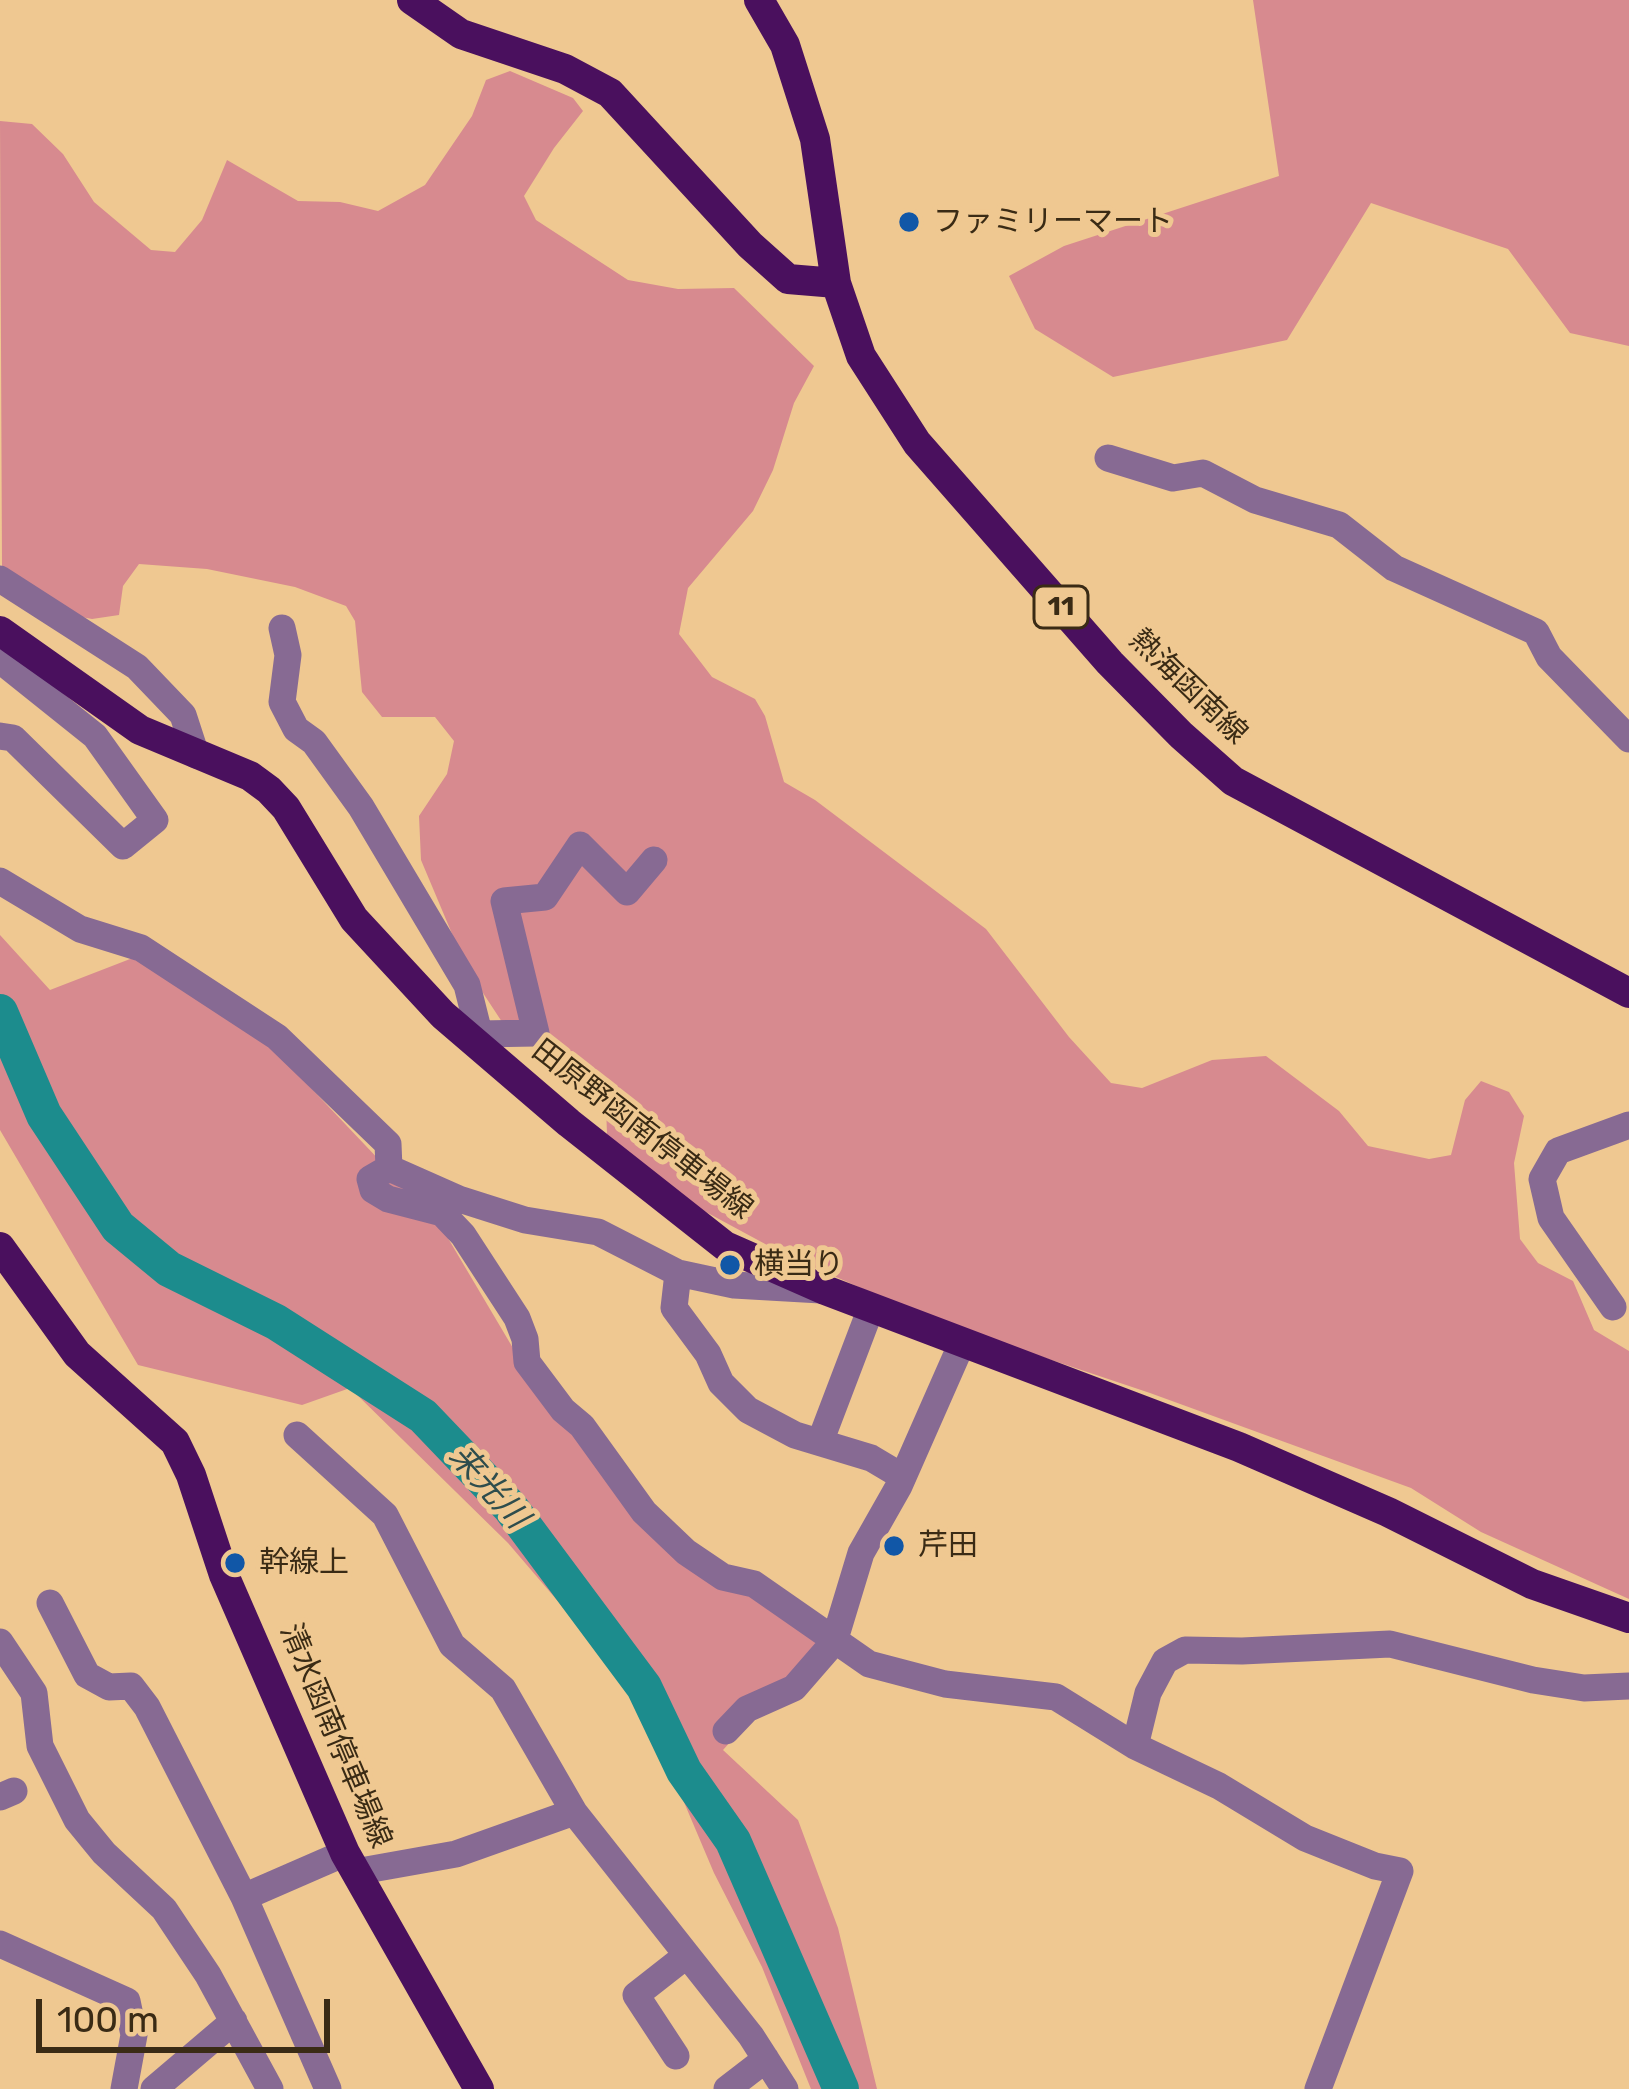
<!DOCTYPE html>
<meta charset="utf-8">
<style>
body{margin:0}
#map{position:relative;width:1629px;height:2089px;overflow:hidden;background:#efc891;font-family:Rubik,sans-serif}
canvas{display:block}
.scale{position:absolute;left:36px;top:1999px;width:294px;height:54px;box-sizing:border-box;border:6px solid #3a2b15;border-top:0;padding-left:15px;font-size:36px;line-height:42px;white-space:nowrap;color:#3a2b15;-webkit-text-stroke:9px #efc891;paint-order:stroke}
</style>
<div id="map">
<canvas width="1629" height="2089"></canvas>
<div class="scale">100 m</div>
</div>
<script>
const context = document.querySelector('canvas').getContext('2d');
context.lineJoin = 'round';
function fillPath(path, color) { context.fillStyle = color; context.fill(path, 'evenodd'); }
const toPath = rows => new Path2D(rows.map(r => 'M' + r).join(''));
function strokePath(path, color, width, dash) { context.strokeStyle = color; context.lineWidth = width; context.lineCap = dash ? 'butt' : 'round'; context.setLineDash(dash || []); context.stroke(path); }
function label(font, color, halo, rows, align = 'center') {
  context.font = font + ' Rubik,"Noto Sans JP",sans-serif'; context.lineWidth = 10; context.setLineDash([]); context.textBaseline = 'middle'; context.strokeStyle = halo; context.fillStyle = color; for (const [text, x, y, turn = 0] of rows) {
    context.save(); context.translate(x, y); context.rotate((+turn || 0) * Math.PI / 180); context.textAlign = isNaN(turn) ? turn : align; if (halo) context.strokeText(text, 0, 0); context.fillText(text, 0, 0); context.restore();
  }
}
fillPath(toPath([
 [1253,0,1629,0,1629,346,1570,333,1508,249,1371,203,1287,340,1113,377,1035,329,1009,276,1064,246,1279,176],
 [510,71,573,98,583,111,554,148,524,196,536,220,628,280,678,289,734,288,814,366,794,403,773,470,753,511,688,588,679,634,712,677,755,699,765,716,784,782,815,800,986,929,1069,1037,1111,1083,1142,1088,1212,1060,1266,1056,1339,1111,1368,1146,1429,1159,1451,1155,1465,1100,1481,1081,1509,1092,1524,1116,1514,1163,1520,1239,1538,1263,1573,1281,1594,1330,1629,1351,1629,1599,1481,1532,1411,1488,1150,1393,935,1321,780,1252,680,1198,607,1134,606,1106,551,1054,504,1025,466,967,421,860,419,816,447,774,454,741,435,717,382,717,362,692,355,621,346,606,295,587,207,569,139,564,123,586,119,615,92,619,66,614,2,567,0,121,32,124,63,154,94,202,151,250,175,252,202,220,227,160,298,201,340,202,378,211,425,185,472,116,486,80],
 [0,935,50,990,143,954,273,1048,439,1223,536,1387,696,1574,753,1595,821,1640,723,1750,798,1820,838,1928,877,2089,811,2089,762,1967,714,1873,639,1696,508,1543,350,1388,302,1405,138,1365,0,1130]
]), '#d78a8f');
strokePath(toPath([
 [0,1012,44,1115,118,1227,169,1269,276,1322,423,1416,510,1507,644,1687,684,1771,733,1841,841,2089]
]), '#1c8c8d', 36);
strokePath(toPath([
 [1108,458,1173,478,1203,473,1255,500,1339,525,1394,568,1536,632,1549,657,1629,739],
 [0,579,137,667,183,715,196,755],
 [282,628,288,655,282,702,296,729,314,742,361,807,467,985,483,1049],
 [0,736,13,738,123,846,155,820,95,736,5,664,16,642],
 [0,881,80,929,141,948,277,1037,388,1144,389,1168],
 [479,1034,536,1033,504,901,545,897,580,845,627,892,654,860],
 [678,1273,674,1308,708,1354,721,1383,748,1410,795,1435,871,1458,903,1477],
 [821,1290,734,1285,678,1273,598,1232,525,1220,459,1199,389,1168,370,1179,373,1190,388,1199,442,1213,463,1235,517,1318,525,1339,527,1362,563,1410,582,1426,644,1512,686,1552,723,1577,754,1584,869,1664,945,1684,1056,1697,1135,1746,1219,1786,1305,1838,1375,1866,1400,1871,1318,2089],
 [1613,1307,1551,1218,1542,1179,1558,1151,1629,1125],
 [297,1435,385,1515,452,1645,503,1689,574,1812,751,2036,785,2089],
 [820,1442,871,1308],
 [50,1603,87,1675,109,1687,131,1686,147,1707,244,1897,328,2089],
 [0,1642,34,1693,40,1746,77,1820,104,1853,164,1909,208,1975,270,2089],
 [726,1731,747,1709,794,1688,834,1642,861,1553,899,1486,962,1343],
 [1135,1746,1148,1693,1165,1661,1185,1650,1242,1651,1390,1644,1533,1680,1584,1688,1629,1686],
 [0,1797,14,1791],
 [355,1872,456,1854,574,1812],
 [244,1897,345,1853],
 [0,1944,127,2001,134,2035,124,2089],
 [676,2056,636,1995,687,1955],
 [154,2089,234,2021],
 [727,2089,766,2059]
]), '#876a93', 27);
strokePath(toPath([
 [412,0,461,34,565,69,610,93,750,245,788,279,836,283],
 [759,0,785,45,815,139,836,283,861,356,917,443,1110,663,1181,735,1233,781,1629,993],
 [0,631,140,730,250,776,269,790,286,808,354,919,443,1015,569,1123,725,1246,825,1290,1239,1447,1388,1512,1532,1584,1629,1618],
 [0,1247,77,1354,175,1442,191,1475,224,1575,345,1853,479,2089]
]), '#4a105e', 30);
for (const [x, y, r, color] of [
 [909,222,12,"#1157a7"],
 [730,1265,12,"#1157a7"],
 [894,1546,12,"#1157a7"],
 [235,1563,12,"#1157a7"]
]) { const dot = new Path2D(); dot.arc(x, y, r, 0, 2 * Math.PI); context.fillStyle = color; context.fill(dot); strokePath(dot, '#efc891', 4.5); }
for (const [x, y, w] of [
 [1061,607,54]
]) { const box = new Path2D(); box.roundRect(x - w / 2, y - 21, w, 42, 9); context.fillStyle = '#efc891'; context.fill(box); strokePath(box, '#3a2b15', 3); }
label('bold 27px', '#3a2b15', null, [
 ["11",1061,607]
]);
label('30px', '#3a2b15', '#efc891', [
 ["ファミリーマート",933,222],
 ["横当り",754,1265],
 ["芹田",918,1546],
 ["幹線上",259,1563]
], 'left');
label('30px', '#3a2b15', '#efc891', [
 ["熱海函南線",1188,687,44],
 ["田原野函南停車場線",642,1130,38],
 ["清水函南停車場線",335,1736,67]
]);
label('italic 33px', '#2e4d4d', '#efc891', [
 ["来光川",488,1487,48]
]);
</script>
